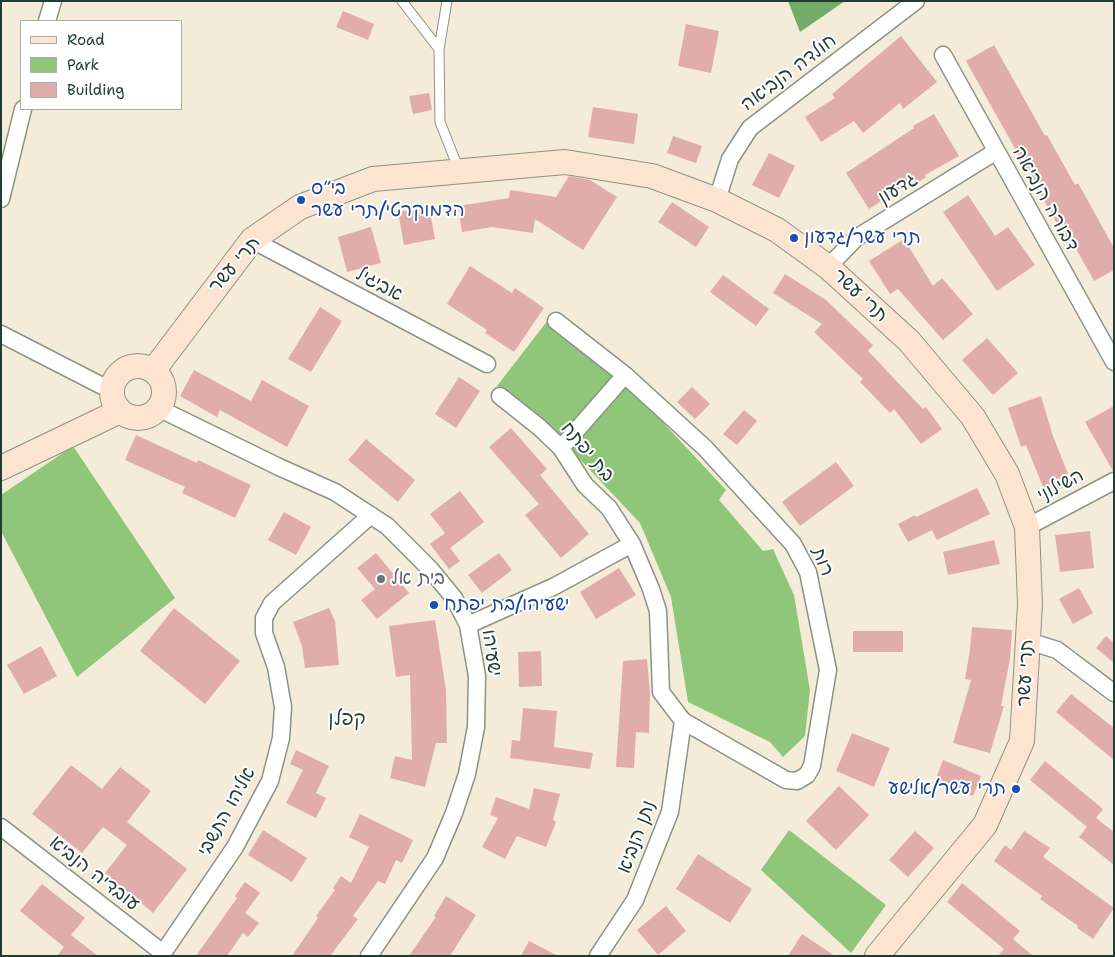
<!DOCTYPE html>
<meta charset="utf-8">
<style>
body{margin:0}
#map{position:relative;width:1115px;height:957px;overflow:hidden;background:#f4ecd8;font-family:"Shantell Sans",sans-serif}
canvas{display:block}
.frame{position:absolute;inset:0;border:2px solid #1f3d34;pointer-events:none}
.legend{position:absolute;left:20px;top:20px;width:162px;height:90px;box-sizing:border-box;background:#fff;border:1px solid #a5b1ae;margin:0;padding:6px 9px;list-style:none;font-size:15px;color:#1f3d34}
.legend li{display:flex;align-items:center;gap:10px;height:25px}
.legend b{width:25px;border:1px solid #a5b1ae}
</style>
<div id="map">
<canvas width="1115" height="957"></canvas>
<div class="frame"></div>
<ul class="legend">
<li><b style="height:6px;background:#fde4d1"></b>Road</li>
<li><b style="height:14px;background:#8fc679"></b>Park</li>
<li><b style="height:14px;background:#e1adab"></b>Building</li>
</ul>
</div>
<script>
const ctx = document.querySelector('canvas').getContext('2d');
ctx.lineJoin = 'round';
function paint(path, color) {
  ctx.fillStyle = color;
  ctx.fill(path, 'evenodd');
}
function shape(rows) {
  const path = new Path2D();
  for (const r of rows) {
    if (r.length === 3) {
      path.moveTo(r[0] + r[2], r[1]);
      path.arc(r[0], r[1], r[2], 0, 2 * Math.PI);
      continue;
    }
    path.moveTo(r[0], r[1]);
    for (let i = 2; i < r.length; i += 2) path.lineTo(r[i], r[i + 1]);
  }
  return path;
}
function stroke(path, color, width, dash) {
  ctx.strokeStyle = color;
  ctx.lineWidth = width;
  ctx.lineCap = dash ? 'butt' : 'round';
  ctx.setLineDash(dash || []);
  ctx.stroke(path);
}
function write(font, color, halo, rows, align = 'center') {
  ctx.font = font + ' "Shantell Sans","Playpen Sans Hebrew",sans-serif';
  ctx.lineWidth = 4;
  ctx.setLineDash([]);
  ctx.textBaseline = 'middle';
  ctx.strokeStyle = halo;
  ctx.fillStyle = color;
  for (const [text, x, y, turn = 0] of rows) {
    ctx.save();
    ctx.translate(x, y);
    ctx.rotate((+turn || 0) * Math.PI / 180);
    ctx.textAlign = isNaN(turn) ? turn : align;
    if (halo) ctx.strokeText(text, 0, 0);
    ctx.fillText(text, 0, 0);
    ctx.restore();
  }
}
const green = shape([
 [548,320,644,402,726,490,719,500,763,551,773,549,794,595,810,690,805,736,783,757,770,742,688,702,671,597,640,523,570,449,497,386],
 [73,446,175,598,77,677,1,531,1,495],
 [789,830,886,905,851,953,761,870]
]);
const forest = shape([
 [788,1,845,1,800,32]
]);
const building = shape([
 [343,11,374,24,368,40,336,27],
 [686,24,719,31,711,73,678,66],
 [901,36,937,82,903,109,900,103,863,133,854,121,821,142,805,117,835,98,832,94],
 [994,45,1045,136,1047,135,1075,185,1078,183,1114,248,1114,270,1094,281,1069,236,1065,238,966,61],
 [429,93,432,110,413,114,409,96],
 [593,107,638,114,634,144,588,137],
 [934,114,959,156,925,175,926,177,905,191,902,187,869,209,846,173,914,128,913,126],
 [673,136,702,146,696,163,667,153],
 [769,153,795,166,779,198,752,185],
 [569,176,590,180,617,197,583,250,535,219,533,233,492,227,462,232,458,206,509,198,510,190,556,197],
 [968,195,995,236,1008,227,1035,265,997,291,943,212],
 [672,202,709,227,696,247,658,222],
 [429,207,435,239,404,245,398,212],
 [371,227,381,263,347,272,338,237],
 [904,239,933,286,942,278,973,314,943,340,898,289,890,294,869,261],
 [470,266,512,293,515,288,544,308,514,352,485,333,487,330,447,304],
 [785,274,826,300,873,345,868,351,923,409,926,407,942,429,921,444,894,409,890,413,860,382,863,379,814,332,822,324,773,293],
 [723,275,769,309,756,326,710,292],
 [320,307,342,321,311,372,288,359],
 [987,338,1018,373,993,395,962,360],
 [194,370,251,401,262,380,309,406,287,447,220,410,217,417,180,396],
 [459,377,480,391,456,428,435,414],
 [692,387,710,404,695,419,677,402],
 [1041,396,1053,436,1072,484,1046,494,1026,445,1021,447,1008,408],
 [1114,406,1114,471,1113,471,1085,422],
 [744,410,757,421,737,445,723,434],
 [511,428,547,469,540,475,589,534,561,558,525,515,539,504,489,447],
 [136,435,197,463,198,460,251,485,235,518,182,493,185,487,125,460],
 [366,439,415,480,398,502,348,460],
 [836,462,854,486,800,526,782,502],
 [977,488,990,514,937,540,932,530,908,542,898,524,915,515,916,517],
 [460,491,484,522,450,548,460,561,449,569,430,544,445,533,430,514],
 [284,512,311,527,296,555,268,540],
 [1090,531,1094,568,1060,572,1055,535],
 [994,540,1000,564,948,575,943,552],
 [376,553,409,593,377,619,361,600,375,589,357,568],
 [499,553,512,570,482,593,468,575],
 [619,568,636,595,596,619,580,592],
 [1079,588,1093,613,1073,624,1059,599],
 [174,608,240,661,205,704,140,651],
 [329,608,335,621,339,665,305,668,302,646,293,622],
 [435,620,446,690,447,743,436,743,425,787,390,778,395,756,412,760,410,675,396,677,389,626],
 [972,627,1012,630,1010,659,1001,706,1004,706,990,753,953,743,971,680,965,679,970,650],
 [853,631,903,631,903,652,853,652],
 [1106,636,1114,643,1114,663,1096,648],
 [41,646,57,676,24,694,7,665],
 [541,651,542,686,519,687,518,652],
 [647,659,650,692,649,733,636,732,634,768,616,767,623,661],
 [1071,694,1114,728,1114,760,1056,712],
 [523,708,557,711,554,747,593,753,590,769,510,758,512,740,520,741],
 [852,733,890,748,874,787,836,771],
 [296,750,329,766,316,793,326,798,316,818,286,803,303,770,290,764],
 [943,760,981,776,973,796,935,781],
 [1045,761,1103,809,1096,818,1114,832,1114,865,1079,837,1087,827,1030,780],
 [71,765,102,789,120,767,151,791,127,822,187,869,153,913,105,873,127,845,103,827,82,853,32,814],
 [839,786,869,815,836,850,806,821],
 [534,788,560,794,553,820,556,822,546,847,517,836,505,859,482,847,498,818,490,815,496,797,529,809],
 [360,814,413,840,402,863,396,860,385,884,378,881,353,916,358,919,330,956,292,956,318,918,316,916,335,890,333,888,341,876,351,883,369,847,349,837],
 [263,830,307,858,292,882,248,855],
 [915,831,934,848,908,877,889,860],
 [1024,831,1050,848,1043,857,1114,908,1093,939,1077,928,1078,926,1040,899,1042,896,994,861,1005,845,1011,850],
 [698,854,752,889,730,923,676,889],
 [245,882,260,893,245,913,259,923,248,937,243,933,227,956,196,956,237,898,235,896],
 [962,883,1020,931,1013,939,1033,956,998,956,1004,949,947,902],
 [42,884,85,918,71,935,98,956,57,956,64,947,20,911],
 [446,896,476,915,450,956,409,956,436,917,434,916],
 [666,906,686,931,658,955,637,930],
 [802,934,835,956,788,956],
 [529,941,558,956,521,956]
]);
const lane = shape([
 [402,1,439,49],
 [447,1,439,49,440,122,459,170]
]);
const street = shape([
 [47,21,53,1],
 [943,55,1114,362],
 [1,199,23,109],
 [717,200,730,159,750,128,916,1],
 [252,240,487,364],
 [828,267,856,238,995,152],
 [1,334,112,391],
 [500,396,539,427,561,448,585,485,609,508,632,544,651,589,658,611,661,692,683,721,786,780,797,781,807,775,812,766,828,670,808,572,793,544,705,448,625,375,556,321],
 [158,408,279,467,335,492,387,526,431,570,454,598,468,625,477,676,476,727,467,774,454,813,435,858,369,956],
 [561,448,625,375],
 [1027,527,1114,481],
 [468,625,553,587,632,544],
 [1028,641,1057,650,1114,693],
 [1,827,163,953],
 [161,956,235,847,270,781,281,738,283,707,276,667,264,633,264,618,272,603,371,515],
 [598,956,635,900,670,812,683,721]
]);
const secondary = shape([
 [138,392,26],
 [153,371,252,240,300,207,373,179,565,162,652,176,717,200,777,230,828,267,909,341,973,417,1007,474,1027,527,1030,604,1022,741,985,825,877,956],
 [1,468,120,411]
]);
const markers = [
 [301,200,5,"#1a4fb4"],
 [794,238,5,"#1a4fb4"],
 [381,579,5,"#6b7280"],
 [434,605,5,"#1a4fb4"],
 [1016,789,5,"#1a4fb4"]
];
const streetNames = [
 ["חולדה הנביאה",789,73,-37],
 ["גדעון",898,189,-32],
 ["דבורה הנביאה",1045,199,61],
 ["תרי עשר",235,265,-49],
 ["אביגיל",379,285,28],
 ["תרי עשר",860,296,43],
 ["בת יפתח",587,452,50],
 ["השילוני",1061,486,-28],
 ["רות",822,562,68],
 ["ישעיהו",491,653,82],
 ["תרי עשר",1026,673,-87],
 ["אליהו התשבי",227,812,-61],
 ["נתן הנביא",637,837,-70],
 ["עובדיה הנביא",94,874,38]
];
const transitNames = [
 ["בי״ס",311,189],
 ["הדמוקרטי/תרי עשר",311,211],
 ["תרי עשר/גדעון",804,238],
 ["ישעיהו/בת יפתח",444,605],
 ["תרי עשר/אלישע",1006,789,"right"]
];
const worshipNames = [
 ["בית אל",391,579]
];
const neighbourhoodNames = [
 ["קפלן",347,720]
];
paint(green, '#8fc679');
paint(forest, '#73ab69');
paint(building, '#e1adab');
stroke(lane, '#8a9486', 11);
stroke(street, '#8a9486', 19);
stroke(secondary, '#8a9486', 26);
stroke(lane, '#fff', 9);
stroke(street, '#fff', 16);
stroke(secondary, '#fde4d1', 24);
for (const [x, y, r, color] of markers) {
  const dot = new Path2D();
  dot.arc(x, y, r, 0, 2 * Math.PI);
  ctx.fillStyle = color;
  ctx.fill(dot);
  stroke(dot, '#fff', 2);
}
write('19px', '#1f3d34', '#fff', streetNames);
write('19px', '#164399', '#fff', transitNames, 'left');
write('19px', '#5b616d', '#fff', worshipNames, 'left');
write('20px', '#1f3d34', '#fff', neighbourhoodNames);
</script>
